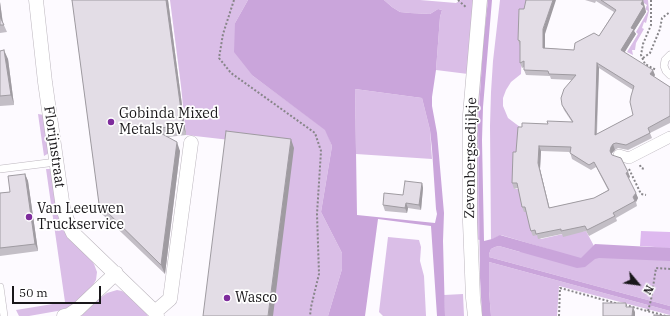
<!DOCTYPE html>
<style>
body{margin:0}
#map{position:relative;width:670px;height:316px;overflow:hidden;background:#fdfaff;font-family:"IBM Plex Serif",serif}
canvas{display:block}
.north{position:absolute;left:618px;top:264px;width:40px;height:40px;-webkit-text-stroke:3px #fff;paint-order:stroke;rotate:119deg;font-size:11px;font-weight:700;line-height:16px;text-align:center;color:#19171a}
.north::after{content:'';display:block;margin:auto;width:14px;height:18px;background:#19171a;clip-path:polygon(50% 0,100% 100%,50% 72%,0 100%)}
.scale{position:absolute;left:12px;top:286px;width:89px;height:18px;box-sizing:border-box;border:2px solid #19171a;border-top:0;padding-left:5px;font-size:12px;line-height:14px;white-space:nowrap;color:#19171a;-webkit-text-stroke:3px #fff;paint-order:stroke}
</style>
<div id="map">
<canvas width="670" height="316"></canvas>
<div class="north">N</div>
<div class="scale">50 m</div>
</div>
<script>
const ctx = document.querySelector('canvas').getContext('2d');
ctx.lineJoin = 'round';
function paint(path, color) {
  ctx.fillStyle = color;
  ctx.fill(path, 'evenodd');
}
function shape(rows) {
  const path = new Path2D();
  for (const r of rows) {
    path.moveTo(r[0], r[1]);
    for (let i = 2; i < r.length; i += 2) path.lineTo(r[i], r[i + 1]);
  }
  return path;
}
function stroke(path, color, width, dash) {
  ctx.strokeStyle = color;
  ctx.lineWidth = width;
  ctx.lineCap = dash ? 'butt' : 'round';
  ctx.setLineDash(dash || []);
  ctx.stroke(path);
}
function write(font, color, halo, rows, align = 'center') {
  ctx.font = font + ' "IBM Plex Serif",serif';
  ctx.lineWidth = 3.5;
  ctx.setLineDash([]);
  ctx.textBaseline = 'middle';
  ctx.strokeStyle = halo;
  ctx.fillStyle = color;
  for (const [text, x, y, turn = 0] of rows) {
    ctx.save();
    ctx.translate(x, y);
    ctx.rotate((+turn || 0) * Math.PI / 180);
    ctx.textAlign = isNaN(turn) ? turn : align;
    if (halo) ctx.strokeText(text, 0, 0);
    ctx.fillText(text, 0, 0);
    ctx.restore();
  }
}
const green = shape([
 [170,0,248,0,235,23,253,76,326,130,332,146,321,212,342,253,342,269,328,316,273,316,230,140,186,135,181,86],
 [384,0,420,0,456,3,461,0,475,0,468,74,436,70,440,17,442,10,438,9,430,14,410,13,400,12,392,7],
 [484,0,488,0,483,45,478,127,480,240,474,239,475,106],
 [500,0,530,0,522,45,521,74,511,82,506,90,503,98,503,106,508,118,520,127,514,189,519,189,527,211,537,235,541,239,563,234,586,231,594,246,592,248,670,247,670,306,489,257,489,254,491,249,495,247,499,246,520,252,548,249,501,235,491,240,490,126,491,92,493,61],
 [639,0,648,0,649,11,646,23,644,22,642,28,644,29,636,43,635,50,632,50,633,55,627,52,638,34,636,32,648,11,645,9,647,5],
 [355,89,422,98,430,130,432,159,356,154],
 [38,114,44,115,49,153,44,156],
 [46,169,52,169,89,257,94,264,97,272,96,280,93,285,72,306,63,310,29,316,19,316,16,310,65,302],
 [388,237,419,240,421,247,420,261,424,276,426,316,383,316,379,312],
 [489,262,670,311,670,315,559,286,557,316,491,316,489,291],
 [117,290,122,291,128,295,145,311,148,316,81,316,99,299,107,293],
 [463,294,464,316,445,316,444,295]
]);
const forest = shape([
 [641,231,670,232,670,248,640,246]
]);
const water = shape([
 [248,0,384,0,392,7,400,12,410,13,430,14,438,9,442,10,440,17,436,70,432,97,432,106,437,133,444,213,443,241,445,316,437,316,431,226,378,219,365,316,328,316,342,269,342,253,321,212,332,146,325,130,253,76,234,52,235,23],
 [355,89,422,98,430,130,432,149,436,209,437,214,435,223,357,215],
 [488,0,492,0,483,107,482,140,484,241,492,239,500,235,581,258,595,244,670,248,670,261,599,258,595,259,585,267,577,268,499,246,495,247,491,249,489,254,489,257,670,306,670,311,489,262,489,291,491,316,482,316,480,278,478,127,483,45]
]);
const path = shape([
 [234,0,223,34,219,58,231,73,315,133,321,151,317,214,319,274,311,307,310,316],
 [458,0,467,8],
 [651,0,651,25,643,44,641,55,645,64,656,70],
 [643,58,650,53,660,29,662,18,670,12],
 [640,165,641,168,645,169],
 [629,169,641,194,646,195],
 [625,305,666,316],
 [648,311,651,300,656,268,670,269],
 [559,316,560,288,619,304]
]);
const service = shape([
 [670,55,665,60,664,66,666,71,670,75],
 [0,169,56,162],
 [0,287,4,316]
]);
const pedestrian = shape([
 [619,155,629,158,670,137]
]);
const minor = shape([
 [36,0,45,82,63,208,67,220,73,233,155,312,157,316],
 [155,312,170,299,191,143],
 [64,316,69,315,78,309,116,273],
 [475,316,473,298,470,222,470,115,480,0]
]);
const wall = shape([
 [72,0,168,0,186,135,168,137,180,151,165,274,102,214,99,204],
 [585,0,643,0,646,12,634,31,636,34,624,52,655,75,654,77,670,87,670,123,650,133,652,138,628,150,618,148,615,150,612,153,612,155,628,172,630,177,628,178,638,198,636,202,637,206,616,218,617,221,589,236,586,231,563,237,562,234,538,239,537,235,533,236,532,234,530,228,526,212,524,212,522,207,518,188,514,189,512,183,516,152,522,127,548,124,572,122,564,110,562,105,572,80,551,79,550,76,526,75,524,70,524,67,522,68,520,63,520,46,518,40,545,34,545,48,574,50,599,36,614,12,596,1,595,3],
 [599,68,633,90,633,115,597,134],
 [541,151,570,152,572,159,591,170,596,167,608,190,594,198,549,208,540,169],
 [0,2,3,23,7,32,0,33],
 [0,51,8,59,14,105,0,106],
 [25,174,28,181,38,251,0,256,0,193,10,192],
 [422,183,423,188,421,210,408,208,407,213,385,211,383,205,403,195]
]);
const shadedWall = shape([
 [166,0,168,0,186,135,183,125],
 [553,0,556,0,545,34,545,54,543,48,543,29],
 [643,0,646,12,634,31,636,34,623,55,621,50,641,4],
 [0,2,3,25,1,19,0,14],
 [4,50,8,59,14,105,11,95],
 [597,63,599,68,596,141,595,135],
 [653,70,655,75,652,79,650,74],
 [291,139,294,148,273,316,268,316],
 [177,142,180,151,165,274,161,265],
 [613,144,615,150,612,153,612,156,610,151,611,147],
 [539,146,541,151,540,169,551,214,549,208,538,163],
 [628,172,630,177,628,179,626,173],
 [25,174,28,181,38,251,35,244],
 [422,183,423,188,421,210,419,205],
 [636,193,638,198,636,202,633,197],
 [406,203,408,208,407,213,405,208],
 [633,307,635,312,635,316,632,316]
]);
const building = shape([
 [72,0,166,0,183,125,153,129,177,142,161,265,99,204,72,0],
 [526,0,553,0,543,29,543,48,574,50,575,43,594,33,599,36,616,10,601,0,643,0,641,4,644,6,631,28,634,29,621,50,653,70,650,74,670,87,670,116,648,128,650,133,626,145,616,143,613,144,611,147,610,151,612,155,621,158,628,172,626,173,636,193,633,197,635,201,613,213,615,216,587,230,585,226,561,231,561,229,536,234,535,230,531,231,530,228,525,207,522,207,517,183,512,183,513,152,516,152,518,127,522,127,522,123,524,123,548,124,547,121,573,122,562,105,561,98,564,89,576,75,549,74,548,71,524,70,524,61,520,63,520,41,518,40,519,9,524,9,526,0],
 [597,63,634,86,631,96,630,102,633,115,595,135,597,63],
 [539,146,571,147,570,153,589,165,594,162,609,190,594,198,549,208,538,163,539,146],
 [0,14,1,19,4,25,0,25,0,14],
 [4,50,11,95,0,96,0,51,4,50],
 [226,131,291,139,268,316,203,316,226,131],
 [25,174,35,244,0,248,0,193,10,192,8,176,25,174],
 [405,181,422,183,419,205,406,203,405,208,383,205,384,193,403,195,405,181],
 [603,303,626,303,626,307,633,307,632,316,603,316,603,303],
 [654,315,670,316,654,316,654,315]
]);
const markers = [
 [111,122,4,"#7e2c9c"],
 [29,217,4,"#7e2c9c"],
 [227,298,4,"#7e2c9c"]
];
const poiNames = [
 ["Gobinda Mixed",119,114],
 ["Metals BV",119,130],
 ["Van Leeuwen",37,209],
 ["Truckservice",37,225],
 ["Wasco",235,298]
];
const streetNames = [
 ["Florijnstraat",54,147,82],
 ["Zevenbergsedijkje",471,158,-89]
];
paint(green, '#dabee7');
paint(forest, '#deb9ef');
paint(water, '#caa5db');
stroke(service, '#bcb6be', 8);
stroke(pedestrian, '#bcb6be', 12);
stroke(minor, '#bcb6be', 15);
stroke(path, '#878589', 2, [2, 2]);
stroke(service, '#fff', 7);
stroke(pedestrian, '#fff', 11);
stroke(minor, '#fff', 14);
paint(wall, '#c3bec6');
paint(shadedWall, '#9f9ba1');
paint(building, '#e3dde6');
stroke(building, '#9f9ba1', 1);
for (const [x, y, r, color] of markers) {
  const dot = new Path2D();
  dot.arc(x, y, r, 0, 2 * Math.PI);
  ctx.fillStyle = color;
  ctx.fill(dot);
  stroke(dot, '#fff', 1.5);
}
write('14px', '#19171a', '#fff', poiNames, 'left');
write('14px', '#19171a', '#fff', streetNames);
</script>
